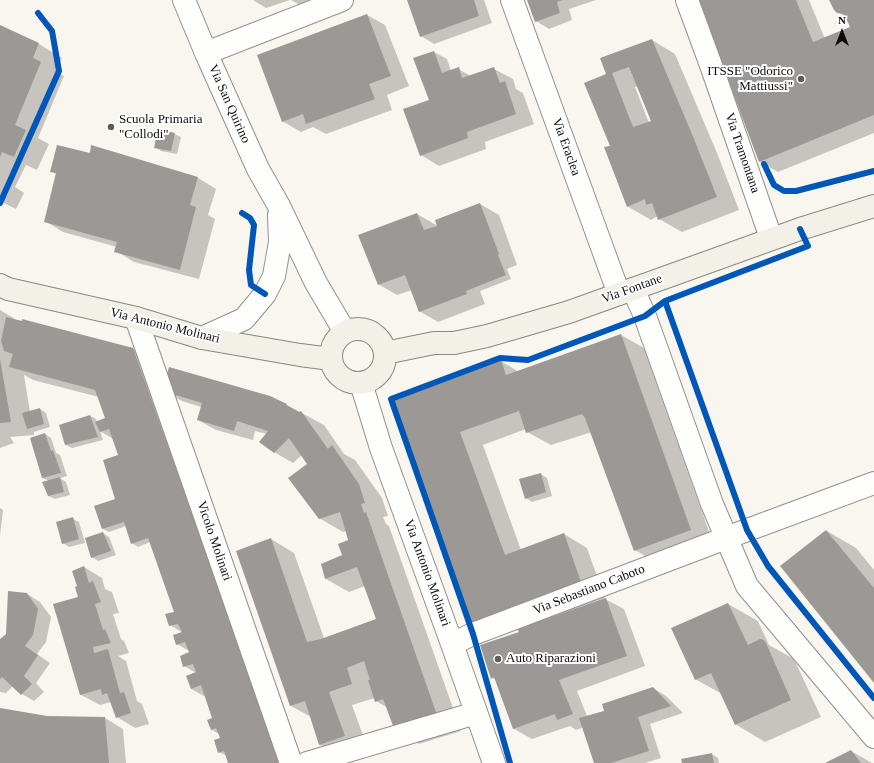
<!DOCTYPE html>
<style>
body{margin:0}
#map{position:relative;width:874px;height:763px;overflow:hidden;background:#f9f6ef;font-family:"Times New Roman",serif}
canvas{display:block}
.north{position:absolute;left:822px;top:12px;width:40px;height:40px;-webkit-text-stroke:3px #fff;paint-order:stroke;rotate:0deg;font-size:11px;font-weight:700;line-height:16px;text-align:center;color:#0b0b0b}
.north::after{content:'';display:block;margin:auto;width:14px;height:18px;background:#0b0b0b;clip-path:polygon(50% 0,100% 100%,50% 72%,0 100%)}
</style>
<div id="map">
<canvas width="874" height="763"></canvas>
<div class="north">N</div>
</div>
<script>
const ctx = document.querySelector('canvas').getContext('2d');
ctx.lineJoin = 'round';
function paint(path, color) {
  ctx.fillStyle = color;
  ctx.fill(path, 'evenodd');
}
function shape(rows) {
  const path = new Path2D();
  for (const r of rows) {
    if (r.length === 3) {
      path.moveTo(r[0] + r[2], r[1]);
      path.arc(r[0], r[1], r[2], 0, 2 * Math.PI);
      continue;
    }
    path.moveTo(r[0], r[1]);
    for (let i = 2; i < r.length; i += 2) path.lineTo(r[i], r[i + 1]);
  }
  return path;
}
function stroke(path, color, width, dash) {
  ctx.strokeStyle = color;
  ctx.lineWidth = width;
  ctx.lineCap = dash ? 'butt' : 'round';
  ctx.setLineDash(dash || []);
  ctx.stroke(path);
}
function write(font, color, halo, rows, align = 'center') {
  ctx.font = font + ' "Times New Roman",serif';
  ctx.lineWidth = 4;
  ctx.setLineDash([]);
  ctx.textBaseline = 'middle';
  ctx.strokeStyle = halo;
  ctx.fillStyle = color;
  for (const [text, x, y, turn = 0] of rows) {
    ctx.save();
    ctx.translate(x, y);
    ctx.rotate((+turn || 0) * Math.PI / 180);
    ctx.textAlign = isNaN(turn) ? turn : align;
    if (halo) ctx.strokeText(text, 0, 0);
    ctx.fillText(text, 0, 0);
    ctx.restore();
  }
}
const shadow = shape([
 [253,0,290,0,266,8],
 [291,0,318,0,302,6],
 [408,0,484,0,492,23,434,44,421,36],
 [528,0,596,0,569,9,572,20,549,29,536,21],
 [699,0,809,0,825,39,852,28,847,18,838,12,830,0,874,0,874,133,778,172,760,162],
 [367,15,385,25,409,86,387,95,392,110,326,134,313,127,301,132,282,121],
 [0,27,39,44,62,58,56,72,64,76,38,138,49,144,37,170,26,165,15,187,24,193,16,209,0,201],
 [652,40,675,54,717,153,739,210,682,232,659,219,658,216,651,220,627,206,612,146,608,75],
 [638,86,652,122,649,123,635,87],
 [434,52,447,59,451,71,458,69,471,76,494,69,513,79,516,89,523,93,534,124,485,142,486,149,439,166,421,155,431,100],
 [174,134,181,137,177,154,161,151,155,147],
 [92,146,198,178,216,189,208,215,215,219,199,279,134,262,116,251,117,247,63,232,45,221,56,174,51,171,90,154],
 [480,204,499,215,517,265,507,269,511,279,480,291,485,304,438,322,419,311,412,290,397,295,378,284,417,214,438,226],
 [0,310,15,319,15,321,133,348,156,362,165,386,269,397,287,405,324,425,344,454,355,460,382,498,388,516,383,517,386,524,389,526,461,731,419,744,396,730,388,708,376,701,375,698,352,705,368,749,341,759,349,763,327,763,343,758,320,745,311,717,291,706,271,539,294,553,324,638,377,619,365,586,349,592,326,579,343,556,349,540,346,531,343,532,319,518,308,464,302,455,293,463,274,452,267,434,255,431,253,440,216,430,198,420,201,407,182,401,167,393,299,763,229,763,227,756,219,752,221,739,219,734,212,730,208,721,213,719,206,697,191,689,196,673,184,666,190,653,189,651,177,644,183,633,170,625,175,612,150,542,138,547,132,543,126,526,109,532,103,529,116,500,119,455,113,439,100,431,103,440,72,448,66,445,90,416,96,419,97,422,106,419,99,397,33,380,24,375,30,412,40,409,46,413,50,427,34,432,34,435,10,437,14,443,0,448],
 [621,335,644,348,713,543,658,564,635,550,592,432,551,445,527,432,526,429,483,445,521,550,564,534,587,548,605,599,624,609,645,666,577,691,587,716,605,711,653,688,666,696,683,713,650,724,661,758,645,763,595,763,584,727,576,730,570,726,532,739,514,729,497,680,492,678,520,633,518,629,496,637,473,624,393,401,501,361,519,372],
 [45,434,51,438,56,453,60,455,67,476,60,478,66,482,70,495,55,499,48,496,49,481,43,478,32,439],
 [540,474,547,478,552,496,532,502,526,498],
 [0,508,3,510,0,536],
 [73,519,79,522,85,543,69,547,63,543],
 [827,531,856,548,874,570,874,681],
 [103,533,109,537,116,555,98,561,92,557],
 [84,567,102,578,105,589,112,592,119,613,113,614,121,639,124,641,129,653,118,656,126,661,137,701,142,704,149,724,135,728,117,717,111,702,100,705,81,695,78,587],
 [27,594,40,602,51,617,46,642,37,654,50,663,36,683,44,692,34,701,22,694,13,686,6,693,0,692,0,640,7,634],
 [728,604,758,621,769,645,794,659,821,717,765,742,735,724,722,694,695,679],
 [0,709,47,717,105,718,123,729,126,763,0,763],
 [851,751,872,763,827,763],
 [712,754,718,758,719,763,683,763]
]);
const building = shape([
 [407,0,474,0,479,16,420,37],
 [527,0,563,0,557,2,560,13,535,22],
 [698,0,796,0,813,42,850,27,844,14,837,13,834,10,829,0,874,0,874,115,759,162],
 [367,14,391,76,369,84,375,99,306,124,303,114,282,122,257,55],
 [0,25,39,43,33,58,41,62,15,125,26,130,14,157,2,152,0,157],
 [652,39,694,139,717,197,658,220,652,203,646,205,645,199,627,207,604,147,610,146,584,83,606,74,600,58],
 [629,67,651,121,633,127,612,73],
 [434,51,442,73,459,67,462,78,494,67,500,83,505,81,516,114,467,132,468,138,420,156,403,109,429,100,413,58],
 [158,129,175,133,171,151,154,148],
 [57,145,90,153,91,145,198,177,190,205,196,207,180,270,114,252,117,242,44,222,56,173,50,172],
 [480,203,499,254,498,255,506,275,466,291,467,294,419,312,405,275,378,285,358,235,417,213,424,230,437,226,435,220],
 [6,317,22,321,22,319,133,348,281,763,228,763,224,751,218,753,214,740,220,738,216,728,211,730,207,720,212,718,201,685,191,689,186,676,196,672,193,664,183,667,180,656,189,652,185,642,176,645,173,635,182,632,178,624,169,626,165,614,174,612,148,538,131,544,124,522,102,529,94,506,115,499,103,460,118,455,109,429,100,432,95,422,105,418,95,390,9,367,13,354,4,351,1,341],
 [621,334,691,530,634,551,585,418,582,414,526,433,519,411,460,432,505,555,564,533,582,585,472,625,392,400,501,360,506,375],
 [0,359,11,422,0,423],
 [169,367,270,396,287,404,286,405,299,412,301,411,328,449,332,445,359,484,365,503,361,504,364,513,366,512,438,718,395,731,383,699,375,702,368,680,370,680,364,661,347,668,352,684,329,692,345,736,319,745,305,701,290,706,236,551,271,538,307,642,321,639,376,619,357,567,325,579,321,564,342,555,338,544,348,540,340,512,319,519,288,478,307,464,289,438,274,453,259,442,268,431,237,421,234,431,197,420,202,403,162,391],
 [40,408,44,424,27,429,22,413],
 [90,415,98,437,65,445,59,425],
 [45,433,51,451,53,450,61,473,42,478,30,438],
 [541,473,546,492,525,499,519,479],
 [60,477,64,492,48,496,42,482],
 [73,517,79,539,62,544,56,522],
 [826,530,874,588,874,683,780,566],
 [103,532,111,551,91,558,85,538],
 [84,566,89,583,93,581,101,602,95,604,103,630,105,629,111,643,93,647,94,653,108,649,120,693,124,692,131,713,116,718,107,693,102,695,101,689,80,695,53,604,78,597,75,587,77,586,72,571],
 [8,591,27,593,38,609,33,635,25,646,38,655,24,676,32,684,21,695,2,677,0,679,0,639,6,634],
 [606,598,627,656,559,680,573,714,557,720,555,714,513,729,494,677,491,679,480,645,519,632,517,629],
 [728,603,748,645,760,639,764,640,766,643,791,700,735,725,711,673,695,680,671,628],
 [653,687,671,706,638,717,649,751,611,763,594,763,579,718,604,711,602,704],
 [0,708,47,716,105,717,109,763,0,763],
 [851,750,861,763,825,763],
 [712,753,714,763,682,763,681,759]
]);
const street = shape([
 [184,0,206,53,258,169,279,206,316,283,345,332],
 [512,0,619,294],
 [687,0,712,68,771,238],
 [206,53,342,0],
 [633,289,645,316,712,504,747,586,874,737],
 [136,318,291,763],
 [202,338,244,319,265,294,274,276,280,242,279,215],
 [361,383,381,448,452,644,494,763],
 [452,644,473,634,726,538,874,483],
 [307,763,476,713]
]);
const secondary = shape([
 [0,285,8,289,136,318,202,338,300,355,331,359],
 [358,356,27],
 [385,353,434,343,454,343,487,336,569,312,800,229,874,206]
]);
const cycleway = shape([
 [764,164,774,185,784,191,796,191,874,171],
 [0,203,59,71,52,31,38,13],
 [242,213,250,218,254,225,249,270,251,285,265,294],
 [665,301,747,530,768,566,874,698],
 [510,763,473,634,391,399,500,358,528,360,645,316,665,301,808,246,800,229]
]);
const markers = [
 [801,79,4,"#5e5d5b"],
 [111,127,4,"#5e5d5b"],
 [498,659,4,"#5e5d5b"]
];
const poiNames = [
 ["ITSSE \"Odorico",793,72,"right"],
 ["Mattiussi\"",793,87,"right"],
 ["Scuola Primaria",119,120],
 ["\"Collodi\"",119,135],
 ["Auto Riparazioni",506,659]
];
const streetNames = [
 ["Via San Quirino",229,104,66],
 ["Via Eraclea",566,147,70],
 ["Via Tramontana",742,153,71],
 ["Via Fontane",632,289,-20],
 ["Via Antonio Molinari",165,326,14],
 ["Vicolo Molinari",214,541,71],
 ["Via Antonio Molinari",427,573,70],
 ["Via Sebastiano Caboto",589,590,-21]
];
paint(shadow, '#0003');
paint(building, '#9c9895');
stroke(street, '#92918e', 24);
stroke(secondary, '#898784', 24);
stroke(street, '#fefefd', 22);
stroke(secondary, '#f3f0e8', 22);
stroke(cycleway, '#0057b8', 6);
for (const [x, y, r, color] of markers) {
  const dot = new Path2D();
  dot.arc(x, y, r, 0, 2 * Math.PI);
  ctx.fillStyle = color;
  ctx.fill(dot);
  stroke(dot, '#fff', 1.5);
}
write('13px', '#0b0b0b', '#fff', poiNames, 'left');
write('13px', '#0b0b0b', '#fff', streetNames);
</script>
